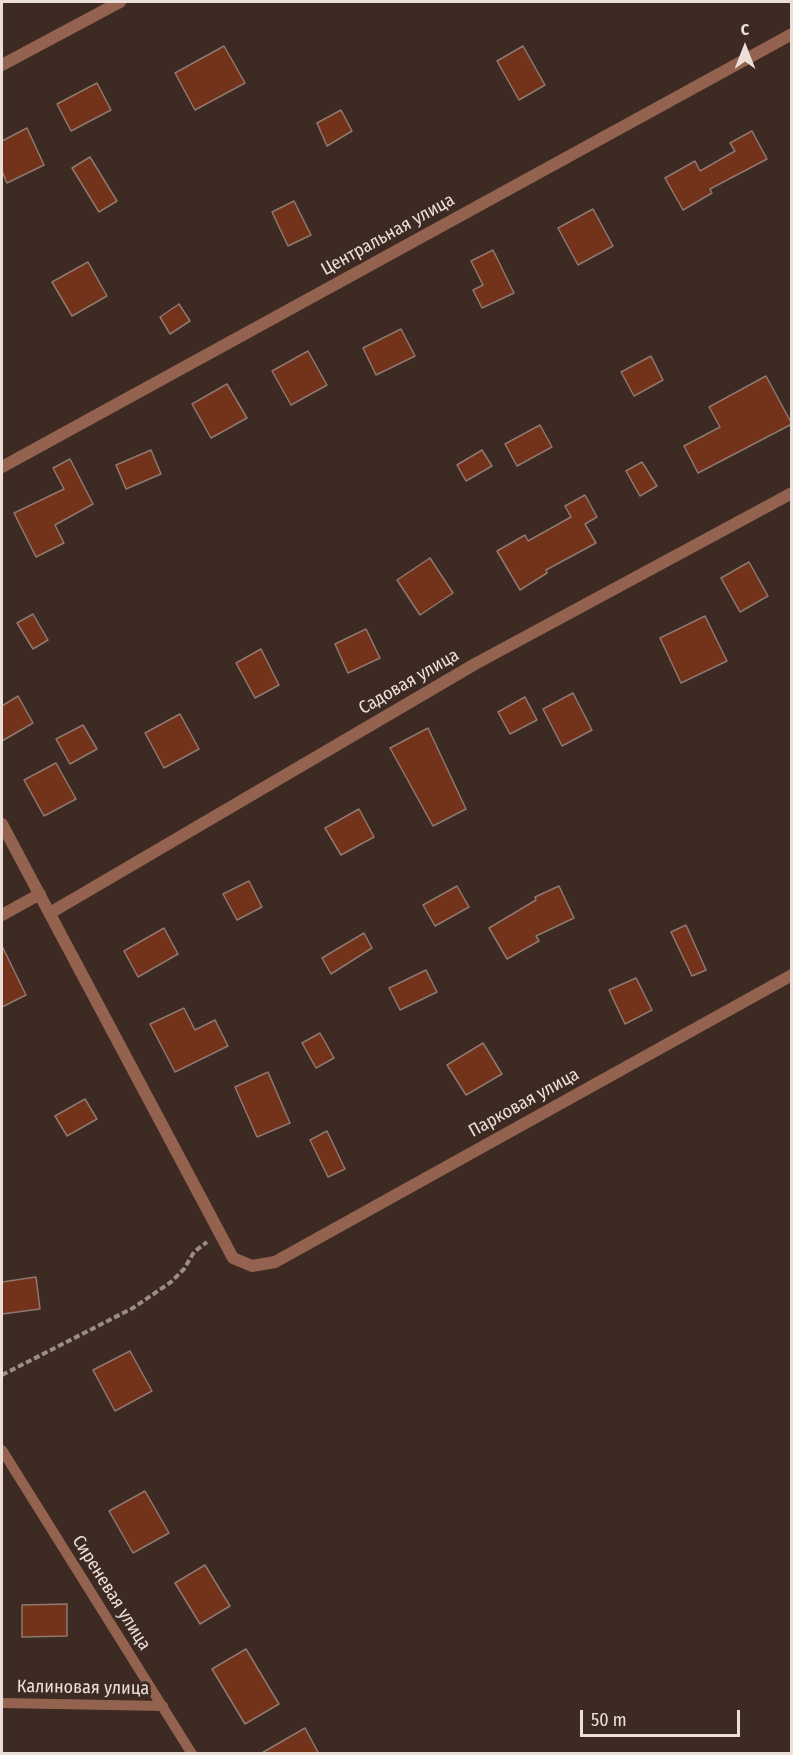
<!DOCTYPE html>
<meta charset="utf-8">
<style>
body{margin:0}
#map{position:relative;width:793px;height:1755px;overflow:hidden;background:#3c2a23;font-family:"Fira Sans Condensed",sans-serif}
canvas{display:block}
.frame{position:absolute;inset:0;border:3px solid #ecdfda;pointer-events:none}
.north{position:absolute;left:715px;top:18px;width:60px;height:60px;-webkit-text-stroke:4px #3c2a23;paint-order:stroke;rotate:0deg;font-size:16px;font-weight:700;line-height:24px;text-align:center;color:#ecdfda}
.north::after{content:'';display:block;margin:auto;width:21px;height:27px;background:#ecdfda;clip-path:polygon(50% 0,100% 100%,50% 72%,0 100%)}
.scale{position:absolute;left:580px;top:1710px;width:160px;height:27px;box-sizing:border-box;border:3px solid #ecdfda;border-top:0;padding-left:8px;font-size:18px;line-height:21px;white-space:nowrap;color:#ecdfda;-webkit-text-stroke:4px #3c2a23;paint-order:stroke}
</style>
<div id="map">
<canvas width="793" height="1755"></canvas>
<div class="frame"></div>
<div class="north">С</div>
<div class="scale">50 m</div>
</div>
<script>
const ctx = document.querySelector('canvas').getContext('2d');
ctx.lineJoin = 'round';
function paint(path, color) {
  ctx.fillStyle = color;
  ctx.fill(path, 'evenodd');
}
function shape(rows) {
  const path = new Path2D();
  for (const r of rows) {
    path.moveTo(r[0], r[1]);
    for (let i = 2; i < r.length; i += 2) path.lineTo(r[i], r[i + 1]);
  }
  return path;
}
function stroke(path, color, width, dash) {
  ctx.strokeStyle = color;
  ctx.lineWidth = width;
  ctx.lineCap = dash ? 'butt' : 'round';
  ctx.setLineDash(dash || []);
  ctx.stroke(path);
}
function write(font, color, halo, rows, align = 'center') {
  ctx.font = font + ' "Fira Sans Condensed",sans-serif';
  ctx.lineWidth = 6;
  ctx.setLineDash([]);
  ctx.textBaseline = 'middle';
  ctx.strokeStyle = halo;
  ctx.fillStyle = color;
  for (const [text, x, y, turn = 0] of rows) {
    ctx.save();
    ctx.translate(x, y);
    ctx.rotate((+turn || 0) * Math.PI / 180);
    ctx.textAlign = isNaN(turn) ? turn : align;
    if (halo) ctx.strokeText(text, 0, 0);
    ctx.fillText(text, 0, 0);
    ctx.restore();
  }
}
const building = shape([
 [224,46,245,83,195,110,175,73,224,46],
 [523,46,545,85,519,100,497,61,523,46],
 [97,83,111,110,71,131,57,104,97,83],
 [341,110,352,131,327,146,317,123,341,110],
 [27,128,44,165,7,183,2,171,2,141,27,128],
 [752,131,767,159,710,189,712,193,683,210,665,178,695,161,700,171,735,151,730,143,752,131],
 [90,157,117,201,99,212,72,168,90,157],
 [294,201,311,235,288,246,272,212,294,201],
 [593,209,613,246,578,265,558,228,593,209],
 [493,250,514,293,482,308,473,290,483,285,471,261,493,250],
 [88,262,107,296,72,316,52,282,88,262],
 [179,304,190,321,170,334,160,317,179,304],
 [401,329,415,356,376,375,363,348,401,329],
 [308,351,327,385,291,405,272,371,308,351],
 [651,356,663,380,634,396,621,372,651,356],
 [766,376,792,424,698,473,684,446,720,427,709,407,766,376],
 [227,384,247,418,211,438,192,404,227,384],
 [540,425,552,447,517,466,505,444,540,425],
 [151,450,161,474,126,489,116,465,151,450],
 [482,450,492,466,466,481,457,465,482,450],
 [70,459,93,504,55,525,64,543,36,557,14,513,64,489,53,468,70,459],
 [642,462,657,486,640,496,626,471,642,462],
 [585,495,597,517,585,524,596,543,546,570,547,573,520,590,497,551,525,535,528,541,571,517,565,506,585,495],
 [430,558,453,593,420,615,397,580,430,558],
 [749,562,768,596,740,612,721,578,749,562],
 [33,614,48,640,33,649,17,623,33,614],
 [705,616,727,661,681,683,660,638,705,616],
 [366,629,380,658,348,673,335,644,366,629],
 [261,649,279,685,255,698,236,663,261,649],
 [573,693,592,730,562,746,543,709,573,693],
 [18,696,33,723,2,741,2,706,18,696],
 [525,697,537,720,510,734,498,712,525,697],
 [180,714,199,749,164,768,145,733,180,714],
 [83,725,97,749,70,764,56,739,83,725],
 [428,728,466,809,433,826,390,748,428,728],
 [56,763,76,799,44,816,24,780,56,763],
 [359,809,374,837,341,855,325,828,359,809],
 [249,881,262,907,237,920,223,894,249,881],
 [457,886,469,907,435,926,423,905,457,886],
 [559,886,574,918,536,936,539,941,507,959,489,928,536,900,535,897,559,886],
 [686,925,706,970,692,976,671,932,686,925],
 [164,928,178,954,138,977,124,951,164,928],
 [364,933,372,948,331,974,322,958,364,933],
 [2,946,26,995,2,1007,2,946],
 [426,970,437,992,400,1010,389,988,426,970],
 [636,978,652,1010,625,1024,609,990,636,978],
 [184,1008,195,1030,215,1020,228,1046,175,1072,150,1024,184,1008],
 [320,1033,334,1058,316,1068,302,1043,320,1033],
 [483,1043,502,1074,466,1095,447,1065,483,1043],
 [268,1072,290,1123,257,1137,235,1087,268,1072],
 [85,1099,97,1119,67,1136,55,1116,85,1099],
 [327,1131,345,1169,328,1177,310,1140,327,1131],
 [36,1277,40,1309,2,1314,2,1282,36,1277],
 [130,1351,152,1391,115,1411,93,1370,130,1351],
 [145,1491,169,1533,133,1553,109,1511,145,1491],
 [205,1565,230,1606,200,1624,175,1583,205,1565],
 [67,1604,67,1636,22,1637,22,1605,67,1604],
 [246,1649,279,1704,245,1724,212,1669,246,1649],
 [305,1728,319,1754,260,1754,305,1728]
]);
const path = shape([
 [2,1375,133,1308,171,1282,184,1269,194,1252,207,1242]
]);
const lane = shape([
 [2,1450,192,1754],
 [2,1703,163,1706]
]);
const street = shape([
 [2,65,120,2],
 [2,467,792,34],
 [2,824,233,1258,252,1266,275,1262,792,975],
 [50,913,475,664,792,493],
 [2,915,40,894]
]);
const streetNames = [
 ["Центральная улица",388,235,-29],
 ["Садовая улица",409,682,-30],
 ["Парковая улица",524,1103,-29],
 ["Сиреневая улица",111,1593,58],
 ["Калиновая улица",83,1688,1]
];
paint(building, '#73331b');
stroke(building, '#8f7870', 1.5);
stroke(path, '#9b8c86', 4, [6, 3]);
stroke(lane, '#946350', 10);
stroke(street, '#946350', 12);
write('18px', '#ecdfda', '#3c2a23', streetNames);
</script>
